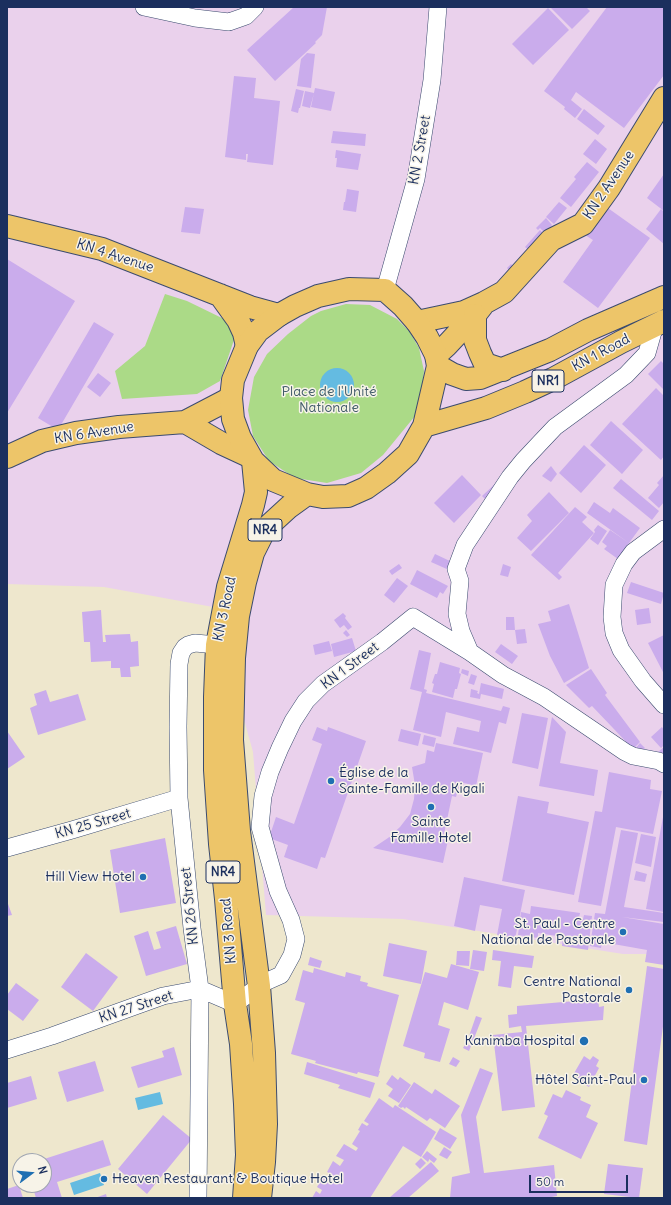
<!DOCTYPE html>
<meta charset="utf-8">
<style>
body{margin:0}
#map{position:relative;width:671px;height:1205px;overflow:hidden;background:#eee7cd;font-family:Delius,sans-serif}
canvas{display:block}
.frame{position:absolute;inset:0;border:8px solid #1b2f5e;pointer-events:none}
.north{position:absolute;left:12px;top:1153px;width:40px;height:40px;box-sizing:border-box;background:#f7f3e8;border:1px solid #9fa5b1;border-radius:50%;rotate:74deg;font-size:11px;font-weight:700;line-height:16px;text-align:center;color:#1b2f5e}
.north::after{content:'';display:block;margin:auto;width:14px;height:18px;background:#1f6fb2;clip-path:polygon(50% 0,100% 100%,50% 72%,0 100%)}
.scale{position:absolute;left:529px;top:1175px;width:99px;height:18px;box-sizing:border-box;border:2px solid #1b2f5e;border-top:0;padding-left:5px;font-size:12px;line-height:14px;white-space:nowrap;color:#1b2f5e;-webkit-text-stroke:3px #f7f3e8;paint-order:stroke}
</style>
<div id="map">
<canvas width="671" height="1205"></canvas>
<div class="frame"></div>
<div class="north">N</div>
<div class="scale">50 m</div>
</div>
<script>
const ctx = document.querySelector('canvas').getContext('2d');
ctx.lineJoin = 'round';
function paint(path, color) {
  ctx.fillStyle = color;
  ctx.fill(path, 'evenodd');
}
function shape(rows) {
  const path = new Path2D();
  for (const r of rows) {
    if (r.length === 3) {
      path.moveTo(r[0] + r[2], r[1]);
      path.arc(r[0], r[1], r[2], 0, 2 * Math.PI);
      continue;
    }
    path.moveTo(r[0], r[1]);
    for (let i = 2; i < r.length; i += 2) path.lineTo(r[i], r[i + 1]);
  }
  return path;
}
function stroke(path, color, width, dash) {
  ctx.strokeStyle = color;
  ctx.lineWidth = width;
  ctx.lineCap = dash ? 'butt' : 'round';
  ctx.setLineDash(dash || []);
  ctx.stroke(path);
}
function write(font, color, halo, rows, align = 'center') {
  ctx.font = font + ' Delius,sans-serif';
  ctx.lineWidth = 3;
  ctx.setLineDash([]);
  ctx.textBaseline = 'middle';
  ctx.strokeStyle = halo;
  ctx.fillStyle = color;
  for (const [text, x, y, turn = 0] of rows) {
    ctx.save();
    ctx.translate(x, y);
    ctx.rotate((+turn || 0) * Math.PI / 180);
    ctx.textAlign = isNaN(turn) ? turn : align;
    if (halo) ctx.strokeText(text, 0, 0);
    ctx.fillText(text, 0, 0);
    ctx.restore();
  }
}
const built = shape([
 [7,7,664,7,664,954,623,954,403,919,266,915,253,752,213,607,104,587,7,584]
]);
const green = shape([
 [165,294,187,301,226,320,235,337,220,381,197,394,122,399,115,371,145,346],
 [346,304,370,305,397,319,409,331,419,348,424,371,422,392,415,416,383,455,361,473,327,483,295,478,269,461,253,436,248,410,254,377,267,354,288,334,311,316,321,311]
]);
const water = shape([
 [337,385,17],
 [160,1092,163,1104,138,1110,135,1098],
 [100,1173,104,1185,74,1195,70,1183]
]);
const building = shape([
 [294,7,327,7,322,35,315,42,316,43,275,81,247,50],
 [550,7,588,7,587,8,590,11,572,29],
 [607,7,664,7,664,75,624,128,576,92,571,100,582,109,575,118,564,109,565,107,544,91],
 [548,8,569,30,533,65,512,44],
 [307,53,315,54,311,88,297,86,301,59],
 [234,76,256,78,254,98,280,101,273,165,247,162,248,154,246,154,246,160,225,157],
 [315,88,335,92,331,111,311,107],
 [296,89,304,91,300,108,299,108,298,113,291,111],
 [305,91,314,93,310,108,302,106],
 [584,109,605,126,598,135,577,119],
 [333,131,366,134,365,146,331,143],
 [595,139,607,149,596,164,583,154],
 [336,150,361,154,358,170,336,167,337,158,335,158],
 [587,162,599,172,571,207,560,198,576,179,574,177],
 [664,174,664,211,647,198],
 [347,189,359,191,356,212,343,210,344,202,345,202],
 [559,202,567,208,554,224,546,217],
 [605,206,650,238,598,308,563,282,593,240,585,235],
 [185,207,204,209,200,234,181,232],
 [661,209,664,212,664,244,646,229],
 [546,218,552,225,545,233,540,228,538,230,536,228],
 [540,230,545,235,530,251,525,247],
 [7,259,75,301,7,413],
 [511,264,514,267,510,271,507,268],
 [94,322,114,334,58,430,38,418],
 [661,361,664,364,664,390,648,374],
 [98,373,111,383,100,397,87,387],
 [656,388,664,396,664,456,661,460,622,424],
 [611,421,643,450,622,474,590,445],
 [584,445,606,465,581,493,559,473],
 [551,466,557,474,551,482,542,476],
 [462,475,481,495,454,523,434,503],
 [664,475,664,502,659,508,648,498,659,485,657,483],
 [621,479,659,511,652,520,613,488],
 [496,483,500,490,490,504,482,496],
 [549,492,569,513,531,551,517,538,532,521,527,515],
 [594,502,610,513,613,508,640,528,629,543,587,513],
 [575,507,587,517,582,522,594,533,558,573,562,577,559,580,531,555],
 [598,525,607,531,598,545,590,539,595,532,594,530],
 [610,530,629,543,618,559,604,549,607,546,602,542],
 [435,554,452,562,449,570,431,562],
 [399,564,402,568,392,575,389,571],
 [503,564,511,567,508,577,500,575],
 [417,570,448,586,443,594,440,592,437,598,410,584],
 [397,578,408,586,394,603,384,595],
 [631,582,664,593,661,604,627,593],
 [569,604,589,668,564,683,550,656,538,624,551,621,548,611],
 [649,608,651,623,637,625,635,610],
 [101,610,103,642,106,642,105,635,130,634,131,642,138,641,139,666,130,667,131,677,121,677,120,668,111,668,111,661,91,662,90,642,84,642,82,612],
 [343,613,346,616,345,618,352,627,348,630,344,625,340,628,334,620],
 [506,617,514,617,515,630,506,630],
 [525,629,527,643,517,644,515,630],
 [346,630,350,635,347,637,343,633],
 [664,635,664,674,648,643],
 [352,638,356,651,334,657,331,644],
 [329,641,332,651,315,655,313,645],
 [501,644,518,656,512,664,495,652],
 [419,650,431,653,424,689,427,690,426,693,501,711,503,706,510,708,506,724,499,722,491,753,453,744,457,727,479,732,481,721,446,712,441,737,413,730,422,692,410,689],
 [440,662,460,668,459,673,461,674,457,689,455,689,453,698,432,692,434,684,432,683,435,674,437,674],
 [462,669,469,671,468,676,461,673],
 [591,669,607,693,605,695,640,742,633,749,592,706,589,708,566,685],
 [471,674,477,676,474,685,468,683],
 [481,683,504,689,502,699,481,694,480,699,470,697,471,689,478,691,477,693,479,694],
 [46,690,50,702,78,694,86,720,38,735,30,708,37,705,34,694],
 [522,713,548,718,538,769,512,763],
 [552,717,566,732,560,763,598,770,594,796,539,786],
 [317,727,327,731,328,727,366,741,325,858,321,857,317,869,284,857,288,845,269,838,276,817,294,824,322,744,312,740],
 [662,727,664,730,664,745,661,748,651,737],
 [401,729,421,734,418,746,398,741],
 [7,731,25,757,7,769],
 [424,735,436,738,434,747,422,744],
 [436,743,483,753,476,786,460,782,456,797,452,796,443,839,448,840,443,863,373,848,388,838,400,827,410,814,414,799,415,785,412,767,425,763,427,750,434,752],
 [640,743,645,748,639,754,635,749],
 [664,747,664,759,658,752],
 [609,772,651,780,650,789,662,791,653,834,616,827,601,906,578,902,595,811,602,812],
 [518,796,549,802,547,813,589,822,574,895,502,881],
 [663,817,664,817,664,912,646,909],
 [621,830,638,833,624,907,664,913,664,922,622,917,664,924,664,965,645,962,647,950,602,942,601,948,590,946,595,913,605,914],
 [641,834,656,837,651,867,635,863],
 [165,838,176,903,120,913,110,850],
 [636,871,647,874,645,882,634,880],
 [464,877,525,890,515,939,497,935,502,909,480,905,475,931,454,926],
 [7,901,12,915,7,916],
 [531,906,580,913,579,918,583,919,584,915,592,916,588,950,562,946,563,937,538,933,538,938,518,935,521,912,530,914],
 [176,926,187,964,146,976,134,936,148,931,154,950,161,948,156,932],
 [389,943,427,951,421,984,383,976],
 [473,950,487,952,484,971,470,969],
 [493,950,534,956,532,968,514,966,511,988,498,986,501,961,492,960],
 [457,951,470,951,469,966,456,965],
 [86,953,118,977,93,1011,61,987],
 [310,957,322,961,320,968,308,965],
 [451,964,479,972,468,1010,444,1002,438,1025,450,1029,440,1062,424,1058,425,1053,403,1046,425,972,447,978],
 [647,966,664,969,664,1019,647,1145,624,1141],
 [314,968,345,977,346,972,361,976,360,981,368,983,367,986,399,995,379,1071,380,1071,378,1077,358,1072,357,1074,315,1063,316,1061,291,1054,305,1003,295,1000,303,970,313,973],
 [16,983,39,1000,23,1021,7,1009,7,995],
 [598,999,599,1007,604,1006,603,1020,526,1026,535,1107,502,1111,493,1035,522,1032,521,1026,509,1028,508,1015,517,1014,517,1006],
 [476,1016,482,1018,473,1041,468,1039],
 [466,1043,471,1046,469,1051,463,1048],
 [174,1047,182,1075,138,1088,131,1067,164,1057,162,1051],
 [584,1056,590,1060,593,1056,599,1060,596,1066,599,1068,589,1087,580,1082,581,1080,573,1075],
 [453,1057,460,1061,456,1067,449,1064],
 [95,1061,104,1091,67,1102,58,1072],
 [307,1062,375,1083,370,1098,338,1088,340,1085,304,1074],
 [480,1068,493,1073,476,1117,484,1173,554,1165,557,1196,546,1198,450,1198,452,1177,470,1173,461,1115],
 [392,1075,398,1080,400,1077,411,1085,399,1103,388,1096,393,1089,386,1084],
 [31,1076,37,1099,7,1108,7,1083],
 [414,1082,432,1094,435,1089,460,1106,445,1128,430,1118,427,1121,406,1107,405,1109,403,1107,401,1108,398,1106],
 [566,1090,581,1097,580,1100,591,1105,586,1117,598,1123,581,1159,538,1138,548,1116,544,1114,553,1094,562,1098],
 [379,1098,393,1108,395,1105,436,1132,421,1157,403,1146,370,1198,312,1198,316,1191,320,1194,322,1190,317,1187,323,1177,330,1181,333,1175,327,1172,333,1161,340,1166,344,1160,336,1156,344,1144,356,1151,358,1148,352,1144,360,1131,358,1130,362,1123,367,1126,369,1124,364,1121],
 [163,1115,192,1139,147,1194,118,1169],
 [440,1128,457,1138,450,1149,434,1139],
 [103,1140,111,1165,57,1182,62,1198,36,1198,32,1185,44,1185,44,1161,38,1161],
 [444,1147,452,1152,447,1159,439,1155],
 [427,1151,437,1159,434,1163,429,1159,429,1160,428,1162,422,1157],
 [421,1158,426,1163,420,1169,415,1164],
 [431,1162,439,1171,408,1198,389,1198],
 [608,1164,643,1168,639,1198,604,1194],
 [19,1185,23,1198,7,1198,7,1189],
 [106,1194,107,1198,95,1198]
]);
const minor = shape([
 [144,7,195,18,229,22,246,16,255,7],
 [385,290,416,179,432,80,438,7],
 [664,529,633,552,624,564,614,585,612,617,614,633,621,650,643,681,664,705],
 [470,652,461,631,457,614,460,581,456,569,465,545,510,477,523,461,538,445,555,427,626,375,647,353,655,325],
 [7,848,72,830,179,798],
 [7,1050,52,1036,163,996,200,989,235,1004,263,983,281,975,292,955,296,939,291,920,278,891,260,827,263,796,270,772,280,748,293,721,306,701,323,684,382,642,413,617,470,652,503,675,544,697,625,752,633,756,659,761,664,764],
 [198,1198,200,989,192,928,179,798,178,727,179,664,181,653,185,647,188,645,195,643,217,645]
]);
const major = shape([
 [7,226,102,249,250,307,279,315],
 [220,295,238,320,244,333,247,346],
 [417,322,464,312,484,303,504,292,551,240,583,224,609,188,664,98],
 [436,355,447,345,475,315,482,306],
 [185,422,221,443,249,456],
 [7,457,42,441,76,433,119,427,185,422,231,398]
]);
const highway = shape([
 [349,289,385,290,403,306,417,322,427,337,436,355,438,366,424,426,408,454,387,473,366,488,348,496,323,497,307,494,273,480,253,461,240,438,233,419,231,398,233,380,247,346,258,331,279,315,295,306,318,296,349,289],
 [475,315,475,340,480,353,485,364,503,370],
 [438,366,452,374,466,379,480,378,550,350,588,330,664,297],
 [424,426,486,408,525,392,553,379,621,342,664,321],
 [244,1198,247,1155,245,1104,241,1044,235,1004,226,899,220,844,215,770,215,697,217,645,228,587,253,505,256,492,253,461],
 [260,1198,264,1162,266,1124,264,1053,259,986,239,831,232,740,234,658,238,616,245,582,253,553,265,529,289,507,307,494]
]);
const markers = [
 [331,781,4,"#1f6fb2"],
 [431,807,4,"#1f6fb2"],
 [143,877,4,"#1f6fb2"],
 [623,932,4,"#1f6fb2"],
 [629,990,4,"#1f6fb2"],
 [584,1041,5,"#1f6fb2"],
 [644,1080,4,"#1f6fb2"],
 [104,1179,4,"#1f6fb2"]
];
const shields = [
 [548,381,32],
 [265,530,34],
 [223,872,34]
];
const shieldNames = [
 ["NR1",548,381],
 ["NR4",265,530],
 ["NR4",223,872]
];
const streetNames = [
 ["KN 2 Street",420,150,-80],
 ["KN 2 Avenue",609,185,-56],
 ["KN 4 Avenue",115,256,18],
 ["KN 1 Road",601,353,-28],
 ["KN 6 Avenue",94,433,-9],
 ["KN 3 Road",225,609,-78],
 ["KN 1 Street",350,666,-37],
 ["KN 25 Street",93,824,-16],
 ["KN 26 Street",190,906,-96],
 ["KN 3 Road",229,931,-95],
 ["KN 27 Street",136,1007,-18]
];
const parkNames = [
 ["Place de l'Unité",329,392],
 ["Nationale",329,408]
];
const poiNames = [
 ["Église de la",339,773,"left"],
 ["Sainte-Famille de Kigali",339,789,"left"],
 ["Sainte",431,822,"center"],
 ["Famille Hotel",431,838,"center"],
 ["Hill View Hotel",135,877],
 ["St. Paul - Centre",615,924],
 ["National de Pastorale",615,940],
 ["Centre National",621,982],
 ["Pastorale",621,998],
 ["Kanimba Hospital",575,1041],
 ["Hôtel Saint-Paul",636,1080],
 ["Heaven Restaurant & Boutique Hotel",112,1179,"left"]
];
paint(built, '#ead1ec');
paint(green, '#abda87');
paint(water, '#64bbe1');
paint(building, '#caacec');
stroke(minor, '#3b4b6f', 18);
stroke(major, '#3b4b6f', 24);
stroke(highway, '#3b4b6f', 24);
stroke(minor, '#fff', 17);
stroke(major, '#edc569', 22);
stroke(highway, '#edc569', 22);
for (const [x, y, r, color] of markers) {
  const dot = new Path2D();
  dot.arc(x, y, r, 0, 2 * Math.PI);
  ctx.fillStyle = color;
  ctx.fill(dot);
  stroke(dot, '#f7f3e8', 1.5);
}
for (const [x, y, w] of shields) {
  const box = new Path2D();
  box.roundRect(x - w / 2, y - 11, w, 22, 3);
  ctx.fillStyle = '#f7f3e8';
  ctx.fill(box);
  stroke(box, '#1b2f5e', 1);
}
write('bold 13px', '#1b2f5e', null, shieldNames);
write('14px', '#1b2f5e', '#f7f3e8', streetNames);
write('14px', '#3f5a68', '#f7f3e8', parkNames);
write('14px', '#1b2f5e', '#f7f3e8', poiNames, 'right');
</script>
